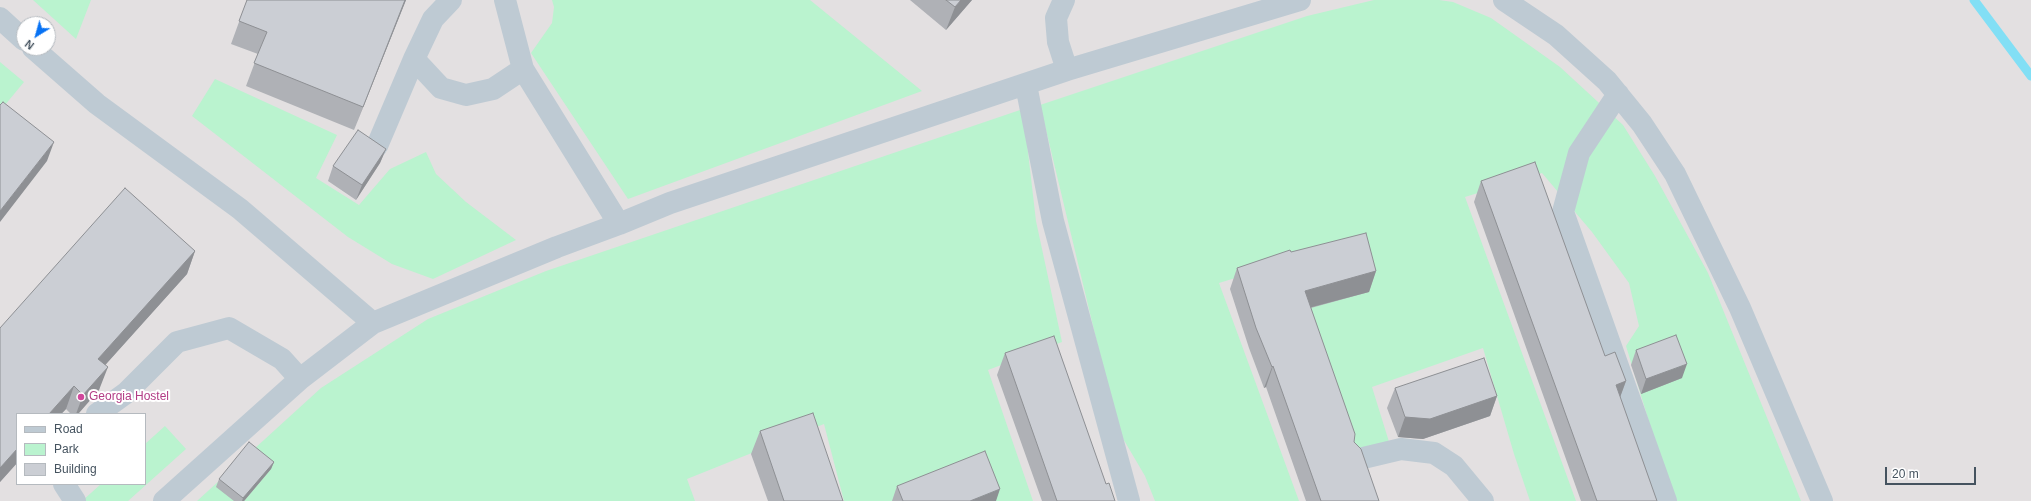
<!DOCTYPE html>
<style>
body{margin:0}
#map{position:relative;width:2031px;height:501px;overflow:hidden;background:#f2efef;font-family:Arial,sans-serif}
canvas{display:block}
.legend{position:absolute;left:16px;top:413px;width:130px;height:72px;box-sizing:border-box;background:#fff;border:1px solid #b5babf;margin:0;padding:5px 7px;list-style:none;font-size:12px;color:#45535f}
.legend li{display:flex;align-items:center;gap:8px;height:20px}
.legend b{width:20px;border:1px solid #b5babf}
.north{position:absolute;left:16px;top:16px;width:40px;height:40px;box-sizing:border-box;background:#fff;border:1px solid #b5babf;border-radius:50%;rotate:217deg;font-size:11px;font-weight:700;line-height:16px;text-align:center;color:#45535f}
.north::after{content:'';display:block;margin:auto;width:14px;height:18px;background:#0772f4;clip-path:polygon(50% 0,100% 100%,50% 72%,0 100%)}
.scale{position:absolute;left:1885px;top:467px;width:91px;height:18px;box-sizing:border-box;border:2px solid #45535f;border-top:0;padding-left:5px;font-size:12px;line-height:14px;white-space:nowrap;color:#45535f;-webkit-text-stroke:3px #fff;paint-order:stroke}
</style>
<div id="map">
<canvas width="2031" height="501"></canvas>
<ul class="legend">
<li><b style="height:5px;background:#becad3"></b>Road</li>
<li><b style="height:11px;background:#baf3cf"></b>Park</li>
<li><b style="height:11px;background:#cbced4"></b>Building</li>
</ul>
<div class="north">N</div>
<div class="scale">20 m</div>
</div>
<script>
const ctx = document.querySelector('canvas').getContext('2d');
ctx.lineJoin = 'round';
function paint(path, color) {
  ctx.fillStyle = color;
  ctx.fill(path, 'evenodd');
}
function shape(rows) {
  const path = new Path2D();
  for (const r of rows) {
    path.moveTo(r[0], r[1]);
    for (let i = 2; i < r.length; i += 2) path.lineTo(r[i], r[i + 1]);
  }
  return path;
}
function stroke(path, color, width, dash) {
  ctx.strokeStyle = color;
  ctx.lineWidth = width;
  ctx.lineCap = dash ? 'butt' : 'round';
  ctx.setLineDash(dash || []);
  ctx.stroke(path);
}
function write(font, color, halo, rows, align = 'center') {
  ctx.font = font + ' Arial,sans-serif';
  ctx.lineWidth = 4;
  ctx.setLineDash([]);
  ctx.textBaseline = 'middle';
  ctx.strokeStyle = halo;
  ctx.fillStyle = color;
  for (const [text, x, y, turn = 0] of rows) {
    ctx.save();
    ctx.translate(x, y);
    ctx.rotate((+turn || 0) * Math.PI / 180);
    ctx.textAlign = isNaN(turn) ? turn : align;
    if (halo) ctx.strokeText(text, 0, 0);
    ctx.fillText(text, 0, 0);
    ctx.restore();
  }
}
const education = shape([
 [0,0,2031,0,2031,501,0,501],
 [24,24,48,24,48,48,24,48],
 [17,414,145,414,145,484,17,484]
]);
const green = shape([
 [33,0,91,0,76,39],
 [552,0,810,0,922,91,628,199,531,53,552,23,554,7],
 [1374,0,1439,0,1453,2,1491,18,1560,67,1623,125,1655,176,1708,273,1801,501,1673,501,1626,346,1639,326,1629,283,1592,232,1542,173,1465,197,1576,501,1530,501,1514,454,1483,348,1372,387,1390,445,1356,450,1287,262,1219,283,1299,501,1155,501,1145,476,1118,430,1040,105,1307,16],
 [0,62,24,82,0,111],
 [215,79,337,135,316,178,359,205,390,169,426,152,436,174,466,202,516,240,433,279,392,264,348,237,192,116],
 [1023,109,1036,221,1062,342,988,370,1033,501,844,501,824,424,687,479,695,501,197,501,321,388,428,319,546,271],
 [165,426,186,449,128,501,82,501,101,484,145,484,145,444]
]);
const stream = shape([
 [1974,0,2031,76]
]);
const minor = shape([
 [505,0,523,69],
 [1064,0,1056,18,1058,42,1067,70],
 [1504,0,1556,35,1607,81,1642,124,1675,174,1740,308,1822,501],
 [0,18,24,40],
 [33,48,97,104,240,209,373,323],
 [414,59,441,88,466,95,493,89,523,69,619,224],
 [1026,85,1053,221,1129,501],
 [1618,94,1579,153,1563,212,1666,501],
 [377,146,414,59,433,19,451,0],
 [97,414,126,393,177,342,229,328,282,359,300,379],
 [1359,459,1401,449,1434,453,1454,466,1483,501],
 [64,484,75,501],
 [164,501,300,379,373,323,557,247,619,224,670,203,1067,70,1300,0]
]);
const wall = shape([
 [247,0,406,0,354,130,246,86,258,54,231,44],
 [910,0,972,0,946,30],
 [386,149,380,163,356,200,328,181,333,166],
 [1481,181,1605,356,1626,381,1620,397,1657,501,1581,501,1474,202],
 [195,251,187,274,105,365,99,390,78,414,71,414,66,409,0,482,0,328],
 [1291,252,1376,271,1369,292,1311,308,1354,442,1379,501,1306,501,1266,387,1264,388,1249,348,1230,289,1237,268],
 [1636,350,1682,378,1641,394,1631,365],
 [1005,353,1106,484,1115,501,1042,501,997,375],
 [1395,388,1497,396,1490,416,1423,439,1398,437,1387,408],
 [760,431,843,501,768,501,751,454],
 [274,462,271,469,244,501,234,501,216,487,219,479],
 [897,486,996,501,892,501]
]);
const shadedWall = shape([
 [405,0,406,0,354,130,363,107],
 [961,0,972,0,946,30,955,7],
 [54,142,47,161,0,222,0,211],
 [386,149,380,163,356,200,362,185],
 [195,251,187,274,90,382,98,359],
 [1376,271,1369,292,1297,311,1305,291],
 [1687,364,1682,378,1641,394,1646,379],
 [1273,366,1266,387,1264,388,1272,367],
 [108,367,99,390,78,414,76,414,83,395],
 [1626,381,1618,403,1616,385],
 [74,386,66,409,61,414,49,414],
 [1497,396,1490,416,1423,439,1398,437,1405,417],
 [17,449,17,463,0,482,0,468],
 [274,462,271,469,244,501,242,501,243,498],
 [1000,489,996,501,970,501]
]);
const building = shape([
 [247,0,405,0,363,107,254,63,267,32,239,21,247,0],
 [946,0,961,0,955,7,946,0],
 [3,102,54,142,0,211,0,105,3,102],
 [358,130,386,149,362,185,333,166,358,130],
 [1535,162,1605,356,1615,352,1626,381,1616,385,1657,501,1597,501,1481,181,1535,162],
 [125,188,195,251,98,359,108,367,83,395,74,386,49,414,17,414,17,449,0,468,0,328,125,188],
 [1366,233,1376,271,1305,291,1355,434,1354,442,1361,449,1379,501,1321,501,1273,366,1272,367,1256,328,1237,268,1290,250,1291,252,1366,233],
 [1676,335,1687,364,1646,379,1636,350,1676,335],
 [1054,336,1106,484,1109,483,1115,501,1057,501,1005,353,1054,336],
 [1484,358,1497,396,1430,419,1405,417,1395,388,1484,358],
 [813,413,843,501,784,501,760,431,813,413],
 [249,442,274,462,243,498,219,479,249,442],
 [985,451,1000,489,970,501,903,501,897,486,985,451]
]);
const markers = [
 [81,397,4,"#d1479c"]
];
const hotelNames = [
 ["Georgia Hostel",89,397]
];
paint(education, '#e3e0e1');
paint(green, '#baf3cf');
stroke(stream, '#82dff5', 9);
stroke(minor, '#becad3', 22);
paint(wall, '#afb1b6');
paint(shadedWall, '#8e9094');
paint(building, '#cbced4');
stroke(building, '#8e9094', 1);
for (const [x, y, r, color] of markers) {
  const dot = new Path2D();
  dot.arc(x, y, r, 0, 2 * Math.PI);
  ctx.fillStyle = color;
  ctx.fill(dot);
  stroke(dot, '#fff', 1.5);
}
write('12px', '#b23c85', '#fff', hotelNames, 'left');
</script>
